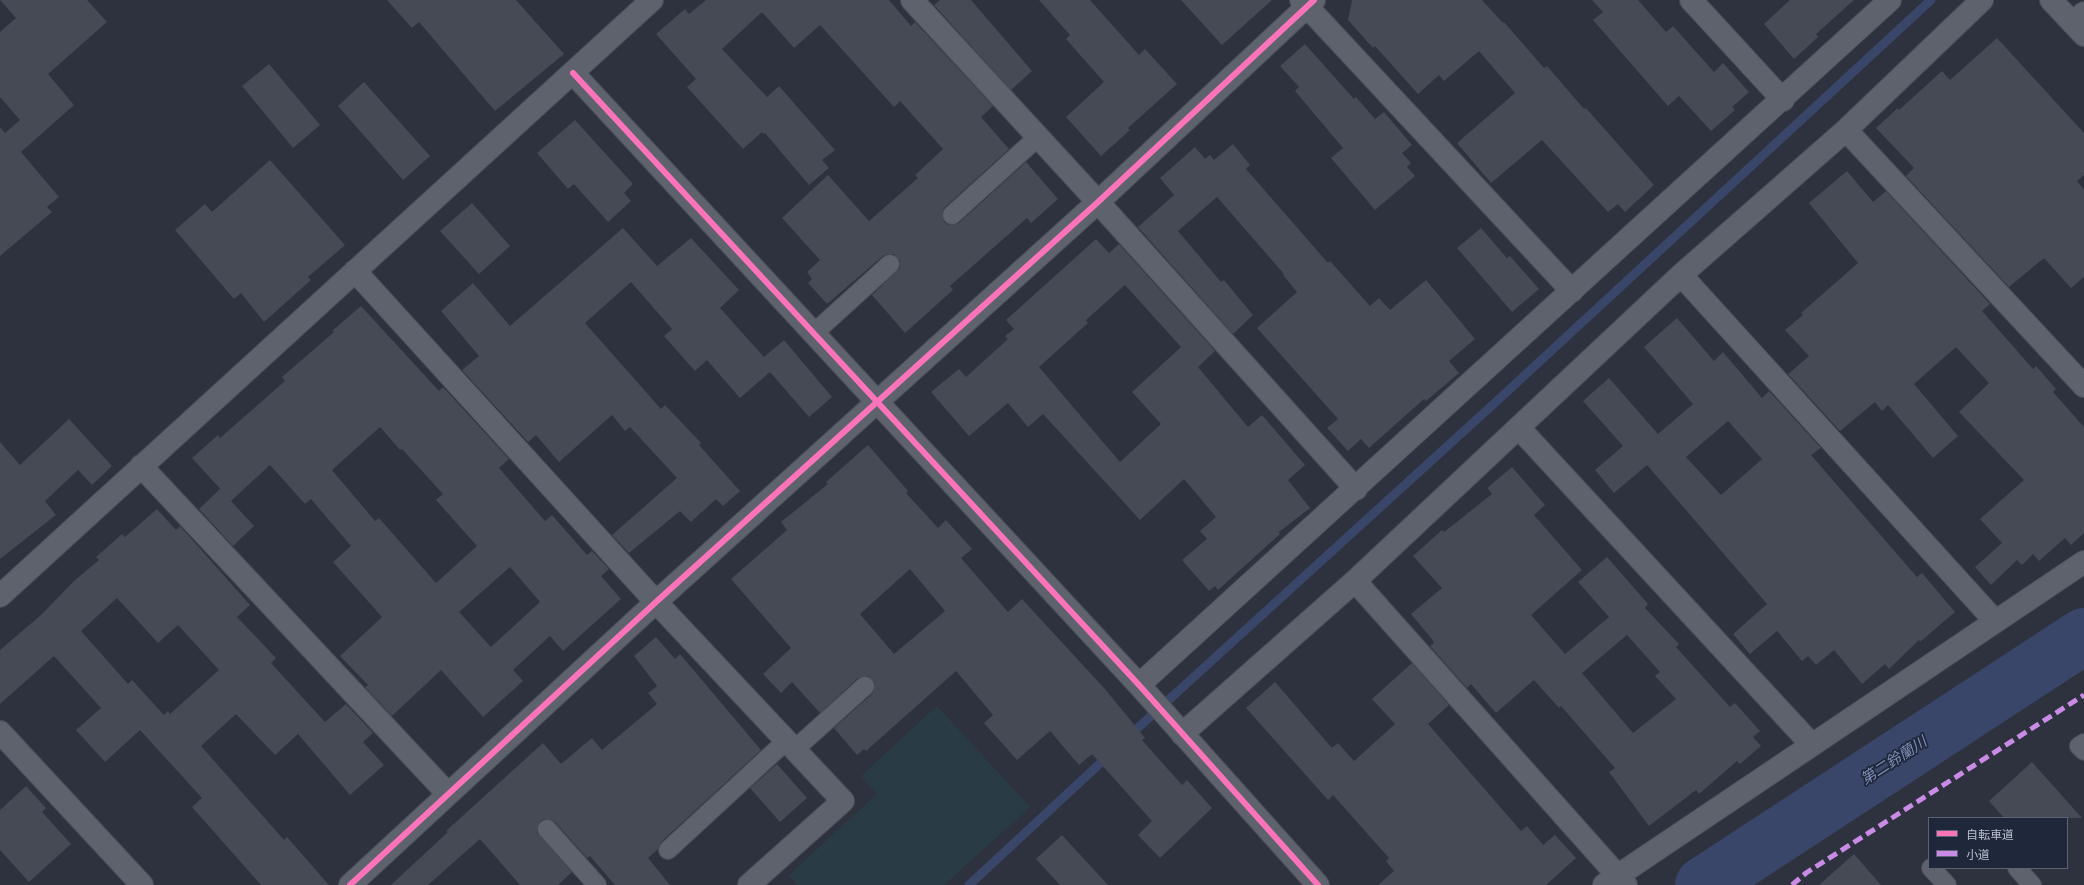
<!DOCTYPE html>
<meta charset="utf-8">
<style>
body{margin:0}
#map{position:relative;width:2084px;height:885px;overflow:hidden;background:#2d323e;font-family:"Work Sans","Noto Sans JP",sans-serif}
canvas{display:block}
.legend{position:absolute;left:1928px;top:817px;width:140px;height:52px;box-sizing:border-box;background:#1f273a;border:1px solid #5d6375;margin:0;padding:5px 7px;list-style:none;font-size:12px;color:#b9bece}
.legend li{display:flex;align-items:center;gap:8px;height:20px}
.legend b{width:20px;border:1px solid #5d6375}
</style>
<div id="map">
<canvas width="2084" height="885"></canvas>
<ul class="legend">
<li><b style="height:5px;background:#fb73b8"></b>自転車道</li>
<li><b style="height:5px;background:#ca8be6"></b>小道</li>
</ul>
</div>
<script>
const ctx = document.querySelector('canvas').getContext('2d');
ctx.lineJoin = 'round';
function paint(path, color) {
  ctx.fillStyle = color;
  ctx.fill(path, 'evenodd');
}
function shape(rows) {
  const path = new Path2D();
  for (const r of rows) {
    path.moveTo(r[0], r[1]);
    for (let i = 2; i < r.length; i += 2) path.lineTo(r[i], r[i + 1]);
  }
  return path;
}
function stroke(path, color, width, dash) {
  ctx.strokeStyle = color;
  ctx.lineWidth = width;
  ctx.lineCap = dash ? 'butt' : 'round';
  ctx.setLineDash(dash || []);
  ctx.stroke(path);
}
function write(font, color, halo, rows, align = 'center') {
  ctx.font = font + ' "Work Sans","Noto Sans JP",sans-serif';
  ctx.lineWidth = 3.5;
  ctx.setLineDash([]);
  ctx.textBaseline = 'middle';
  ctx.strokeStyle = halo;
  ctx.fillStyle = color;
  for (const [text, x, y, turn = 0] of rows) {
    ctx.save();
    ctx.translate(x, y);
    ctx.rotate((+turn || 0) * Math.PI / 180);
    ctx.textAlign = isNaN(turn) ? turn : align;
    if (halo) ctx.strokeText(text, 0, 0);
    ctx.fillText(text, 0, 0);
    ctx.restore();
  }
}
const green = shape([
 [937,706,1030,807,944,885,797,885,789,875,877,794,861,776]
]);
const stream = shape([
 [1129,736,1498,400,1931,0],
 [969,885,1108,756]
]);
const river = shape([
 [1703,885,2084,636]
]);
const building = shape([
 [0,0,87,0,107,22,48,74,74,105,21,152,59,197,47,207,52,212,0,256,0,127,5,133,20,120,0,97,0,32,16,18],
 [387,0,516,0,564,54,495,111,419,22,412,28],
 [706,0,889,0,911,26,915,22,993,106,981,117,1009,149,945,207,942,212,944,222,949,225,959,223,1026,162,1058,199,1031,223,1027,218,950,286,953,290,905,333,872,295,900,268,900,261,894,254,888,254,883,256,827,304,808,283,812,279,807,272,820,260,782,218,828,175,869,221,918,178,915,175,943,149,900,101,894,107,820,25,794,48,762,12,722,49,767,97,779,86,835,150,822,160,829,168,809,185,765,133,763,134,762,132,743,149,687,87,696,79,656,34,685,9,689,14],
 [940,0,971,0,1032,71,1011,90,934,5],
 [1039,0,1090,0,1139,55,1145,49,1177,84,1128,128,1130,130,1101,156,1066,117,1104,82,1066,39,1070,35],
 [1181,0,1272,0,1222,45],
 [1352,0,1482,0,1503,23,1504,22,1544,68,1547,66,1584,109,1586,108,1654,185,1625,212,1618,204,1608,212,1542,140,1491,183,1457,143,1515,93,1479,51,1444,81,1439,75,1418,94,1375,46,1373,48,1348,20],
 [1592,0,1638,0,1666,32,1673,26,1714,72,1723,63,1749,92,1732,107,1735,110,1711,131,1679,96,1668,106,1593,20,1603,12],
 [1790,0,1854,0,1816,34,1818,37,1794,59,1764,24],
 [1997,38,2084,133,2084,175,2077,181,2084,190,2084,277,2071,288,2044,258,2009,287,1906,176,1914,168,1876,128,1898,108,1899,110,1942,71,1950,80],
 [1305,44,1354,99,1356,97,1375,119,1384,112,1412,145,1402,153,1411,163,1407,167,1415,176,1375,210,1331,158,1343,148,1295,91,1299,87,1280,66],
 [269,64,320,125,293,148,242,86],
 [364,82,430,156,403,180,338,106],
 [575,120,633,184,624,193,631,201,608,222,574,184,568,189,537,153],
 [1233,144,1250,165,1246,169,1328,263,1330,261,1370,306,1379,298,1390,310,1426,280,1475,339,1449,361,1459,373,1426,401,1424,399,1369,448,1361,439,1348,451,1327,428,1338,419,1257,328,1297,292,1283,275,1284,274,1217,197,1178,231,1221,282,1224,280,1253,315,1233,334,1138,227,1174,195,1160,178,1195,147,1205,159,1210,155,1214,160],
 [270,160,345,245,308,277,311,280,264,322,241,293,234,299,175,230,205,204,212,212],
 [1847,171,1873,202,1886,191,1990,304,1982,311,2033,369,2036,366,2056,389,2053,392,2084,427,2084,533,2071,545,2065,538,2039,561,2033,554,2022,565,2017,560,1991,585,1975,567,2002,543,1980,519,2024,480,1959,412,1989,383,1956,347,1914,384,1958,436,1933,458,1888,405,1882,411,1875,402,1840,431,1788,374,1809,356,1785,330,1803,315,1801,313,1858,263,1809,203],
 [472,203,510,246,479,274,440,231],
 [623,228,657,266,691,238,739,290,720,308,764,357,784,340,832,397,809,417,770,372,740,398,707,360,695,371,664,336,672,329,631,282,585,323,661,409,665,405,701,443,699,445,740,491,723,506,716,499,691,522,680,511,629,553,612,535,677,478,630,427,625,431,612,415,559,462,536,435,528,442,462,370,479,356,441,311,473,283,510,326],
 [1481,228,1507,258,1510,256,1539,289,1512,312,1457,248],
 [1096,239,1109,253,1119,244,1215,351,1198,367,1248,427,1262,415,1305,465,1288,480,1310,508,1279,532,1280,534,1218,590,1215,586,1209,591,1182,560,1207,539,1200,531,1216,517,1184,479,1140,520,1043,414,1028,427,1008,403,969,436,931,392,959,369,966,377,1008,339,1005,336,1014,329,1006,320],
 [1125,285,1181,347,1132,392,1161,424,1120,462,1039,367,1088,323,1086,320],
 [361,306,439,391,443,387,509,459,499,468,545,521,552,515,587,555,592,551,609,569,601,576,621,599,563,651,550,636,513,670,523,681,483,717,441,670,392,716,365,687,368,685,340,656,382,617,333,562,351,546,311,499,305,504,270,465,231,501,254,526,233,546,199,509,220,489,224,493,192,458,218,435,220,438,285,381,282,377,334,332,332,331],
 [380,427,400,450,402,449,443,494,436,500,477,546,436,583,379,518,375,521,332,470],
 [510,567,540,602,491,647,459,612],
 [1677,318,1714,361,1723,352,1762,398,1769,391,1821,448,1811,455,1917,577,1922,573,1955,612,1920,642,1919,640,1889,669,1885,664,1862,684,1834,650,1816,665,1808,656,1802,661,1777,631,1750,654,1733,634,1767,604,1647,465,1614,493,1595,470,1623,446,1583,401,1609,378,1658,434,1693,404,1644,347],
 [1728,421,1762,459,1721,495,1686,457],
 [69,419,112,466,92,485,78,470,45,501,56,515,0,559,0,442,20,465],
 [868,445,908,491,906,493,938,528,946,520,972,549,961,558,1008,612,1022,599,1105,689,1145,738,1142,740,1182,785,1187,780,1212,808,1160,858,1138,835,1152,821,1092,754,1079,765,1050,731,1017,760,984,723,993,715,956,671,866,751,864,749,857,755,834,728,872,694,875,684,872,679,868,676,858,678,820,713,792,682,781,693,763,674,791,648,731,579,787,530,781,522,828,484,826,482],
 [910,569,945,611,894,654,860,614],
 [1512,467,1545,505,1534,515,1582,570,1531,615,1565,654,1609,617,1578,582,1607,557,1648,604,1645,608,1679,644,1676,647,1730,707,1735,703,1760,731,1753,737,1761,746,1740,764,1737,761,1699,794,1696,790,1649,826,1609,772,1615,768,1561,706,1559,708,1534,680,1496,713,1471,684,1467,688,1430,646,1434,643,1431,638,1411,614,1442,588,1413,556,1442,530,1444,532,1492,494,1487,488],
 [1627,635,1660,672,1655,676,1676,699,1633,733,1582,673],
 [157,509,176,530,180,526,250,605,237,617,276,658,271,663,325,722,346,704,373,733,363,742,384,765,350,795,298,734,275,755,236,714,201,746,284,840,287,837,329,885,261,885,192,807,202,798,140,730,105,762,76,730,101,708,54,656,0,704,0,650,41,615,74,581,99,560,96,557,122,534,125,537],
 [117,598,158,643,178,625,219,670,170,714,168,711,164,715,132,680,128,684,81,631],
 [656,637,675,659,680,654,761,750,661,842,658,849,648,858,670,885,615,885,590,856,587,858,555,822,545,819,540,821,537,832,572,872,558,885,520,885,480,839,428,885,391,885,448,832,446,831,543,743,561,764,592,738,602,750,657,704,648,693,657,686,634,656],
 [1412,663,1449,705,1428,724,1521,831,1527,826,1543,845,1555,835,1576,858,1546,885,1378,885,1394,871,1386,861,1389,858,1333,795,1328,800,1246,708,1275,682,1332,748,1338,743,1354,761,1395,724,1372,699],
 [2032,762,2082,818,2004,818,1989,801],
 [777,764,807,798,780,822,750,788],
 [26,786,46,808,42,812,71,844,29,882,0,850,0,810],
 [1062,835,1108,885,1060,885,1036,859],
 [1854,854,1881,885,1819,885]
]);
const service = shape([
 [952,215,1038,137],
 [814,333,890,264],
 [2084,743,2079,746,2084,751],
 [794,750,865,686],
 [547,829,597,885],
 [668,850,786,741],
 [1931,868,1947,885],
 [2017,868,2032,885]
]);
const minor = shape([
 [912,0,1098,202,1356,489],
 [1301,0,1572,291],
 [1691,0,1783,100],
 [2073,23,2084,13],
 [573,73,1139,685,1318,885],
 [1846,130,2084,386],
 [355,271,656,602,843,801,749,885],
 [1681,275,1995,621],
 [1519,428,1812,745],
 [141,466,448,794],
 [1355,581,1626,885],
 [0,596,652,0],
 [1139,685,1890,0],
 [0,732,142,885],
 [1182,734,1355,581,1681,275,1846,130,1982,0],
 [350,885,656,602,1098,202,1314,0],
 [1604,885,2084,562]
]);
const tertiary = shape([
 [2051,0,2084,35]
]);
const quiet = shape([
 [1792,885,1806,873,2084,695]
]);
const cycleway = shape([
 [573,73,1139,685,1318,885],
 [350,885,656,602,1098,202,1314,0]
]);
const waterNames = [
 ["第二鈴蘭川",1894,761,-33]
];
paint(green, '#293c45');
stroke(stream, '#394669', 9);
stroke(river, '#394669', 56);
paint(building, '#454a54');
stroke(service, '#4a4e57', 20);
stroke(minor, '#4a4e57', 24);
stroke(tertiary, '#4a4e57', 24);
stroke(service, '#5e626c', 18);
stroke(minor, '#5e626c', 22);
stroke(tertiary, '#5e626c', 22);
stroke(quiet, '#ca8be6', 5, [10, 5]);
stroke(cycleway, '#fb73b8', 6);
write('italic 15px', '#7f8eb6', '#1f273a', waterNames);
</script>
